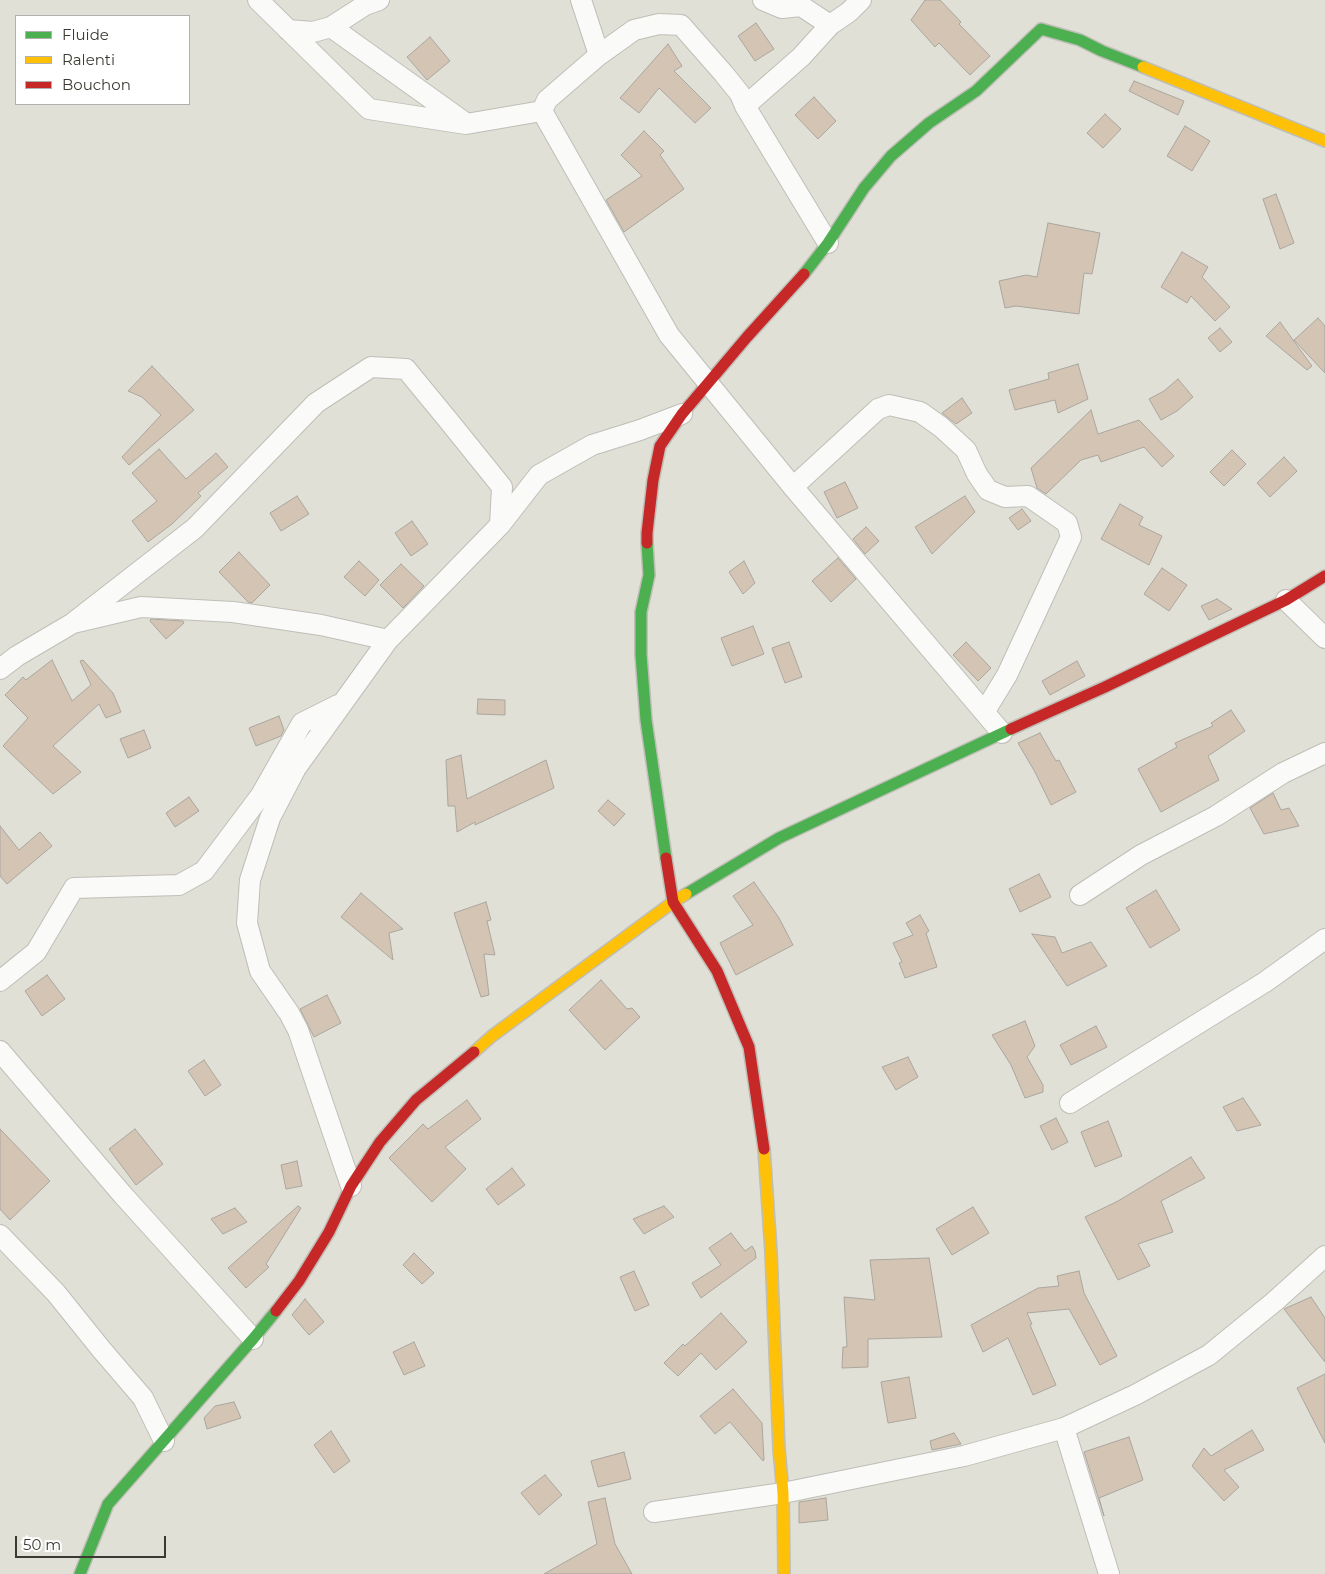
<!DOCTYPE html>
<style>
body{margin:0}
#map{position:relative;width:1325px;height:1574px;overflow:hidden;background:#e1e0d6;font-family:Montserrat,sans-serif}
canvas{display:block}
.legend{position:absolute;left:15px;top:15px;width:175px;height:90px;box-sizing:border-box;background:#fff;border:1px solid #b0b0ad;margin:0;padding:6px 9px;list-style:none;font-size:15px;color:#3a3932}
.legend li{display:flex;align-items:center;gap:10px;height:25px}
.legend b{width:25px;border:1px solid #b0b0ad}
.scale{position:absolute;left:15px;top:1536px;width:151px;height:22px;box-sizing:border-box;border:2px solid #3a3932;border-top:0;padding-left:6px;font-size:15px;line-height:18px;white-space:nowrap;color:#3a3932;-webkit-text-stroke:4px #fff;paint-order:stroke}
</style>
<div id="map">
<canvas width="1325" height="1574"></canvas>
<ul class="legend">
<li><b style="height:6px;background:#4caf50"></b>Fluide</li>
<li><b style="height:6px;background:#ffc107"></b>Ralenti</li>
<li><b style="height:6px;background:#c62828"></b>Bouchon</li>
</ul>
<div class="scale">50 m</div>
</div>
<script>
const ctx = document.querySelector('canvas').getContext('2d');
ctx.lineJoin = 'round';
function paint(path, color) {
  ctx.fillStyle = color;
  ctx.fill(path, 'evenodd');
}
function shape(rows) {
  const path = new Path2D();
  for (const r of rows) {
    path.moveTo(r[0], r[1]);
    for (let i = 2; i < r.length; i += 2) path.lineTo(r[i], r[i + 1]);
  }
  return path;
}
function stroke(path, color, width, dash) {
  ctx.strokeStyle = color;
  ctx.lineWidth = width;
  ctx.lineCap = dash ? 'butt' : 'round';
  ctx.setLineDash(dash || []);
  ctx.stroke(path);
}
const building = shape([
 [925,0,940,0,961,22,959,24,990,56,970,75,939,43,935,47,911,20,925,0],
 [756,23,774,49,755,61,738,36,756,23],
 [430,37,450,61,427,80,407,57,430,37],
 [668,44,682,66,674,71,711,108,695,123,659,88,639,113,620,98,668,44],
 [1134,81,1184,101,1178,115,1129,91,1134,81],
 [814,97,836,121,818,139,795,115,814,97],
 [1105,114,1121,129,1103,148,1087,133,1105,114],
 [1185,126,1210,141,1192,171,1167,156,1185,126],
 [644,131,664,151,660,155,684,189,624,232,606,200,642,176,621,155,644,131],
 [1276,194,1294,243,1280,249,1263,199,1276,194],
 [1048,223,1100,233,1092,274,1084,273,1079,314,1016,306,1005,308,999,281,1026,275,1037,277,1048,223],
 [1182,252,1208,267,1202,277,1230,307,1215,321,1191,296,1187,303,1161,287,1182,252],
 [1318,318,1325,326,1325,373,1294,340,1318,318],
 [1280,322,1312,366,1307,370,1266,336,1280,322],
 [1220,328,1232,342,1220,352,1208,338,1220,328],
 [1078,364,1088,399,1058,413,1055,400,1015,410,1009,390,1049,379,1048,373,1078,364],
 [152,366,194,410,129,465,122,457,161,415,142,397,128,391,152,366],
 [1178,379,1193,397,1177,411,1161,420,1149,399,1164,391,1178,379],
 [962,398,972,413,956,424,942,413,962,398],
 [1091,410,1098,434,1139,420,1174,456,1162,467,1144,447,1101,462,1098,455,1081,460,1046,494,1037,488,1031,468,1091,410],
 [159,449,186,479,216,453,228,467,198,493,201,496,172,524,148,542,132,521,157,501,132,473,159,449],
 [1232,450,1246,464,1224,486,1210,472,1232,450],
 [1284,457,1297,471,1270,497,1257,483,1284,457],
 [845,482,858,508,837,518,824,492,845,482],
 [297,496,309,514,281,531,270,513,297,496],
 [965,496,975,512,932,554,915,527,965,496],
 [1120,504,1143,517,1139,525,1162,536,1149,565,1101,539,1120,504],
 [1022,509,1031,521,1018,530,1009,518,1022,509],
 [412,521,428,544,411,556,395,533,412,521],
 [866,527,879,541,865,554,853,539,866,527],
 [239,552,270,585,252,603,248,602,219,572,239,552],
 [838,558,856,579,831,602,812,581,838,558],
 [359,561,379,580,365,596,344,577,359,561],
 [744,561,755,583,743,594,729,572,744,561],
 [401,564,424,586,403,608,380,585,401,564],
 [1162,568,1187,585,1169,611,1144,594,1162,568],
 [1217,599,1232,609,1209,620,1201,606,1217,599],
 [151,619,183,621,184,623,166,639,150,621,151,619],
 [753,626,764,654,732,666,721,638,753,626],
 [789,642,802,677,785,683,772,648,789,642],
 [966,642,991,668,978,681,953,655,966,642],
 [52,660,72,701,91,685,80,661,83,660,113,693,121,712,106,718,99,704,53,746,81,772,53,794,3,746,28,718,5,695,23,677,26,680,52,660],
 [1077,661,1085,676,1050,695,1042,681,1077,661],
 [478,699,505,700,505,715,477,714,478,699],
 [1231,710,1245,731,1208,756,1219,780,1161,812,1138,769,1177,747,1175,743,1213,726,1211,723,1231,710],
 [279,716,284,730,281,736,256,746,249,728,279,716],
 [144,730,151,748,128,758,120,739,144,730],
 [1040,733,1056,761,1059,760,1076,792,1051,805,1035,772,1018,743,1040,733],
 [461,755,467,799,546,760,554,788,475,825,475,822,457,832,455,806,448,806,446,760,461,755],
 [1273,793,1281,810,1289,808,1299,826,1264,834,1250,808,1273,793],
 [189,797,199,811,175,827,166,813,189,797],
 [608,800,625,814,614,826,598,811,608,800],
 [0,826,19,850,40,832,52,846,7,884,0,876,0,826],
 [1039,874,1051,897,1020,912,1009,889,1039,874],
 [754,882,779,918,793,945,736,975,720,943,753,925,733,896,754,882],
 [1156,890,1180,930,1150,948,1126,908,1156,890],
 [361,893,403,929,389,933,393,960,341,917,361,893],
 [486,902,491,920,487,921,495,955,484,954,489,995,481,997,454,913,486,902],
 [920,915,929,931,926,933,937,967,905,978,899,963,902,962,893,943,913,935,906,923,920,915],
 [1032,934,1055,937,1062,953,1091,942,1107,966,1067,986,1032,934],
 [47,975,65,999,42,1016,25,991,47,975],
 [601,980,627,1009,632,1008,640,1017,605,1050,569,1010,601,980],
 [327,995,341,1023,314,1037,300,1009,327,995],
 [1025,1021,1035,1046,1027,1057,1043,1085,1043,1092,1025,1098,1011,1065,992,1035,1025,1021],
 [1096,1026,1107,1047,1071,1065,1060,1045,1096,1026],
 [908,1057,918,1077,896,1090,882,1067,908,1057],
 [204,1060,221,1085,205,1096,188,1071,204,1060],
 [1243,1098,1261,1125,1237,1131,1223,1107,1243,1098],
 [467,1100,481,1119,445,1147,466,1169,432,1202,389,1158,423,1124,428,1129,467,1100],
 [1056,1118,1068,1142,1052,1150,1040,1126,1056,1118],
 [1108,1121,1122,1156,1095,1167,1081,1132,1108,1121],
 [0,1129,50,1181,10,1220,0,1209,0,1129],
 [135,1129,163,1164,136,1185,109,1149,135,1129],
 [1191,1157,1205,1178,1161,1201,1173,1232,1138,1244,1150,1266,1118,1280,1085,1217,1118,1201,1191,1157],
 [297,1161,302,1186,286,1189,281,1165,297,1161],
 [512,1168,525,1185,498,1205,486,1189,512,1168],
 [298,1206,301,1208,266,1264,269,1267,246,1288,228,1268,298,1206],
 [664,1206,674,1217,644,1234,633,1219,664,1206],
 [973,1207,989,1233,952,1255,936,1229,973,1207],
 [235,1208,247,1222,223,1234,211,1219,235,1208],
 [731,1233,745,1251,752,1246,755,1251,756,1258,701,1298,692,1283,721,1265,709,1248,731,1233],
 [414,1253,434,1273,422,1284,403,1265,414,1253],
 [929,1258,942,1337,868,1339,868,1367,842,1368,843,1347,847,1347,844,1297,875,1300,870,1260,929,1258],
 [634,1271,649,1305,635,1311,620,1277,634,1271],
 [1079,1271,1084,1293,1117,1356,1100,1365,1069,1309,1027,1313,1032,1324,1030,1325,1056,1385,1033,1395,1008,1338,983,1352,971,1325,1038,1288,1059,1286,1057,1276,1079,1271],
 [1311,1297,1325,1318,1325,1362,1284,1309,1311,1297],
 [305,1299,324,1322,309,1335,292,1315,305,1299],
 [721,1313,747,1342,716,1370,701,1353,678,1376,664,1363,683,1344,685,1346,721,1313],
 [414,1342,425,1366,404,1375,393,1352,414,1342],
 [1325,1374,1325,1443,1297,1388,1325,1374],
 [909,1377,916,1418,888,1423,881,1382,909,1377],
 [733,1389,762,1423,764,1460,763,1461,730,1422,715,1434,700,1416,733,1389],
 [234,1402,241,1418,207,1429,204,1418,215,1406,234,1402],
 [1252,1430,1264,1450,1224,1470,1239,1487,1224,1501,1192,1466,1204,1448,1211,1456,1252,1430],
 [331,1431,350,1461,334,1473,314,1445,331,1431],
 [954,1433,961,1444,932,1450,930,1441,954,1433],
 [1129,1437,1143,1480,1099,1498,1104,1516,1084,1452,1129,1437],
 [624,1452,631,1479,598,1487,591,1461,624,1452],
 [545,1475,562,1495,539,1515,521,1493,545,1475],
 [605,1498,615,1544,632,1574,544,1574,597,1544,588,1502,605,1498],
 [826,1498,828,1520,799,1523,799,1502,826,1498]
]);
const street = shape([
 [258,0,369,109,466,124,542,111,669,335,793,487,1002,733],
 [379,0,365,5,331,27,464,122],
 [581,0,599,55],
 [763,0,782,8,801,6,830,25],
 [288,30,313,32,331,27],
 [542,111,547,100,599,55,634,30,659,24,681,25,724,74,740,94,745,106],
 [828,243,745,106,801,57,830,25,849,12,861,0],
 [793,487,878,409,889,405,920,412,941,427,966,450,977,474,988,490,1005,497,1028,496,1067,523,1071,537,1007,675,985,711],
 [1286,600,1325,638],
 [73,623,195,528,316,403,371,367,406,369,448,420,502,487,500,525],
 [0,669,17,656,73,623,141,607,233,612,321,625,388,640],
 [1080,895,1141,855,1216,816,1283,773,1325,753],
 [0,981,36,952,74,888,179,885,204,871,261,795,302,723,338,705],
 [0,1051,122,1194,253,1339],
 [1070,1103,1265,982,1325,939],
 [351,1186,298,1030,289,1013,260,971,247,923,250,880,270,818,296,768,388,640,500,525,539,475,592,445,640,430,682,414],
 [0,1235,56,1293,101,1349,143,1398,164,1441],
 [1064,1428,1109,1574],
 [654,1512,783,1493,964,1456,1064,1428,1135,1395,1209,1355,1274,1302,1325,1256]
]);
const fast = shape([
 [804,274,828,243,864,188,891,156,929,123,976,91,1041,29,1080,40,1102,51,1143,67],
 [647,543,649,575,641,612,641,655,646,720,666,858],
 [686,894,779,838,1011,729],
 [80,1574,108,1504,253,1339,276,1311]
]);
const slow = shape([
 [1143,67,1325,141],
 [474,1052,492,1036,673,902,686,894],
 [764,1149,771,1252,779,1449,783,1493,784,1574]
]);
const jam = shape([
 [647,543,647,533,653,480,660,446,682,414,747,337,804,274],
 [1011,729,1105,687,1286,600,1325,576],
 [666,858,673,902,717,971,749,1047,764,1149],
 [276,1311,299,1281,329,1232,351,1186,380,1142,416,1100,474,1052]
]);
paint(building, '#d4c4b4');
stroke(building, '#a9a69f', 1);
stroke(street, '#bfbeb7', 22);
stroke(fast, '#bfbeb7', 14);
stroke(slow, '#bfbeb7', 14);
stroke(jam, '#bfbeb7', 14);
stroke(street, '#fafaf9', 20);
stroke(fast, '#4caf50', 11);
stroke(slow, '#ffc107', 11);
stroke(jam, '#c62828', 11);
</script>
